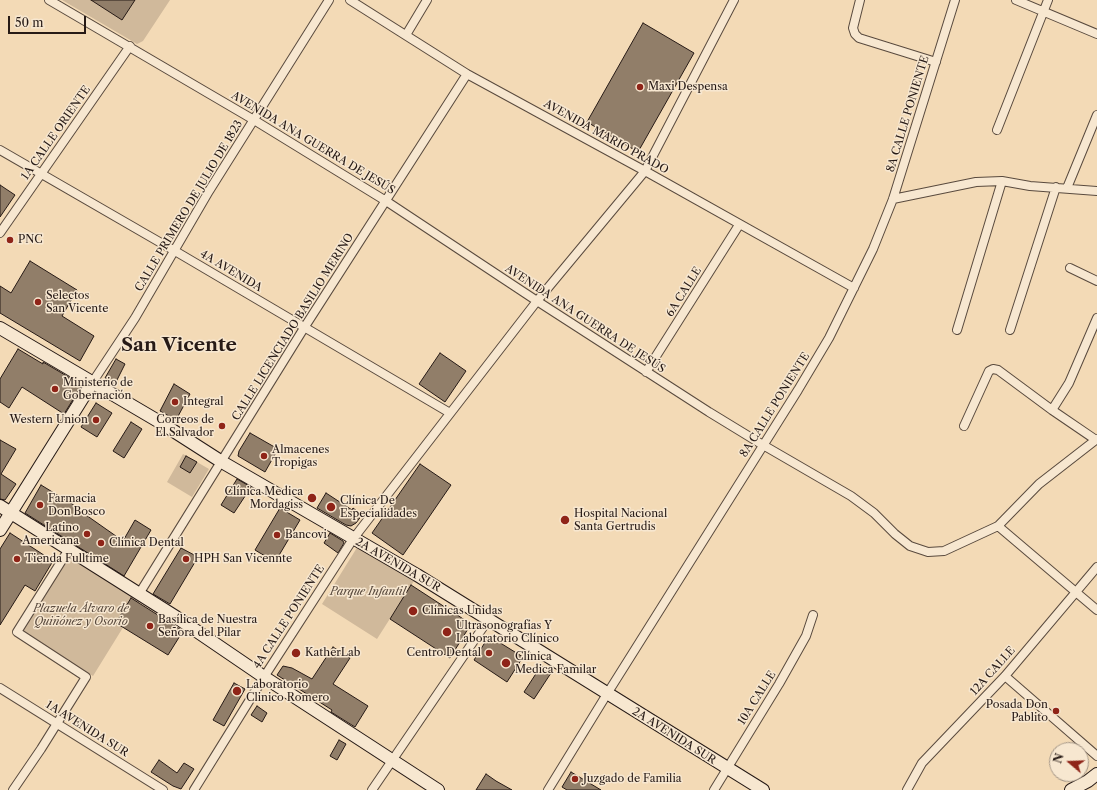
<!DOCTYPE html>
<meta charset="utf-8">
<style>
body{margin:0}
#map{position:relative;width:1097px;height:790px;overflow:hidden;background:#f3dab6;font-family:"Libre Caslon Text",serif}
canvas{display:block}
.north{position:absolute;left:1049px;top:742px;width:40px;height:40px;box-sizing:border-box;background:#f7e7d0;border:1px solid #a39586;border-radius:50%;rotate:289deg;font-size:11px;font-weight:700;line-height:16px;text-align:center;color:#261a16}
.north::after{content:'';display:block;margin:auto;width:14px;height:18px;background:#8f2418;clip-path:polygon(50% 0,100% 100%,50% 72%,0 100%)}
.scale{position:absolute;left:8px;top:16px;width:78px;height:18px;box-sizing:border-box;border:2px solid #261a16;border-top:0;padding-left:5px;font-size:12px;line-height:14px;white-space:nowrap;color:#261a16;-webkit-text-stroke:3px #f7e7d0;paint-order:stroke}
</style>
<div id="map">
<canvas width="1097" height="790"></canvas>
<div class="north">N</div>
<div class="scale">50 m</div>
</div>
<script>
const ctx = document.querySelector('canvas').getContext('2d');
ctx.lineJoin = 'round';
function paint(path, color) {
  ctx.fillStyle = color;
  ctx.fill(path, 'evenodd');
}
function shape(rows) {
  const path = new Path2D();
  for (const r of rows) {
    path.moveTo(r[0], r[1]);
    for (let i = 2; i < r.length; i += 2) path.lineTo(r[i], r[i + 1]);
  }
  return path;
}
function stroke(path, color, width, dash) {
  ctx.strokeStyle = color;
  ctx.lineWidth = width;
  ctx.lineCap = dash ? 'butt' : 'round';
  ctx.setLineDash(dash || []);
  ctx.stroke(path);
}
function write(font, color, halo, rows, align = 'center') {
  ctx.font = font + ' "Libre Caslon Text",serif';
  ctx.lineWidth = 3;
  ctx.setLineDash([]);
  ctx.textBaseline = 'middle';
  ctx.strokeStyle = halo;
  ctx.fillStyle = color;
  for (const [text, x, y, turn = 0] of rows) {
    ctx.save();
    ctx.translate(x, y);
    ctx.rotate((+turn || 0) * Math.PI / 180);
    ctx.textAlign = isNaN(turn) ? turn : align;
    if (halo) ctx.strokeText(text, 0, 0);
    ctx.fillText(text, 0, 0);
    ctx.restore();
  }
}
const green = shape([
 [62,0,170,0,143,41,137,44],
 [183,454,209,469,192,497,167,482],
 [358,546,414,581,377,639,322,604],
 [69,555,140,600,93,676,22,630]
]);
const building = shape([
 [91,0,135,0,122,20,91,0],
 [643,23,694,53,638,152,587,122,643,23],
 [0,185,15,195,0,217,0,185],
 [30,261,77,290,62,316,94,336,80,361,0,313,0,286,11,293,30,261],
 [18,349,43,364,43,362,82,385,64,414,22,387,9,408,0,402,0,379,18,349],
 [440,353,466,371,445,402,419,384,440,353],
 [116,359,125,364,115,384,105,378,116,359],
 [174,384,190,394,176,420,160,411,174,384],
 [96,403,112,413,97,437,81,427,96,403],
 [131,422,142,429,124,458,113,451,131,422],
 [250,433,278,449,265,472,238,456,239,451,250,433],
 [0,440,16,449,1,474,16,484,5,500,0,499,0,440],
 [186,456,197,462,190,473,180,467,186,456],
 [420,464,451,485,403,555,372,533,420,464],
 [237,479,251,487,234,513,221,505,237,479],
 [41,485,77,507,76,508,123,541,135,520,151,530,124,576,25,513,41,485],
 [326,493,352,510,353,508,362,515,356,523,351,526,346,525,317,508,326,493],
 [280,508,300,520,275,562,255,550,280,508],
 [10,533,53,561,35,591,25,585,0,625,0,549,10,533],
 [330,533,343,541,344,543,338,553,324,543,330,533],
 [181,548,198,557,170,604,153,594,181,548],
 [411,585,471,624,450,658,390,619,411,585],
 [131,598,183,631,168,655,116,623,131,598],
 [489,636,523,657,507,682,474,660,489,636],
 [333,647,350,658,333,684,368,706,355,727,331,712,332,710,277,675,283,666,292,668,312,679,333,647],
 [541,666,551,673,534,699,524,692,541,666],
 [234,683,245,689,224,726,213,720,234,683],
 [257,706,267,713,262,722,251,715,257,706],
 [339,740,346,744,337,760,330,756,339,740],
 [159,760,177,773,184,763,194,769,181,789,173,786,151,772,159,760],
 [571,772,601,790,567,790,562,787,571,772],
 [486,774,496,781,512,790,476,790,486,774]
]);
const street = shape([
 [49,0,254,120,386,201,537,301,709,412,763,445,851,496,874,513,895,534,910,546,928,552,944,551,998,526,1039,484,1097,439],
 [350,0,467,74,645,171,854,288],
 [860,0,853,28,855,34,859,38,936,62],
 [1016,0,1097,34],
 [406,35,427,0],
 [997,130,1048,0],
 [0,150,175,251,450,413],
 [1067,188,1097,115],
 [893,199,976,182,1002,181,1030,186,1097,191],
 [0,233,130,46],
 [1070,268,1097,281],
 [957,330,1002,181],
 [1010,330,1056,187],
 [646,372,739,225],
 [92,383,135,318,209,191,329,0],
 [1052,410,1069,383,1097,318],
 [964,426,989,371,993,369,998,370,1052,410,1096,440],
 [998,526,1097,610],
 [139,594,304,328,467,74],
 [1005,676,1097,756],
 [0,688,163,790],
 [13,790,41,749,86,677,17,632,69,549],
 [194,790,264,677,353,539,537,301,645,171,734,0],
 [372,790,488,620],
 [548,790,607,694,798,390,829,338,873,249,893,199,955,0],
 [714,790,779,684,806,636,813,615],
 [907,790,922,763,1005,676,1097,567]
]);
const secondary = shape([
 [0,328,158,421,222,462,417,575,763,790],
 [0,506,176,617,264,677,438,790],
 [0,530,92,383],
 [1071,790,1088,781,1097,774]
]);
const markers = [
 [640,87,4,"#8f2418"],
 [10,240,4,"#8f2418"],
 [38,302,4,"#8f2418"],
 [55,389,4,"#8f2418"],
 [175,402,4,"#8f2418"],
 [96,420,4,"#8f2418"],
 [222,426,4,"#8f2418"],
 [264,456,4,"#8f2418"],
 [312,498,5,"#8f2418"],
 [40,505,4,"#8f2418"],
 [331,507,5,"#8f2418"],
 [565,520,5,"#8f2418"],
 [87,534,4,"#8f2418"],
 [277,535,4,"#8f2418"],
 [101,543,4,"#8f2418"],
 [17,559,4,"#8f2418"],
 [186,559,4,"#8f2418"],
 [413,611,5,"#8f2418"],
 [150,626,4,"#8f2418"],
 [447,632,5,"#8f2418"],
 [296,653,5,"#8f2418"],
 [489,653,4,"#8f2418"],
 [506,663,5,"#8f2418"],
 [237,691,5,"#8f2418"],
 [1056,711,4,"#8f2418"],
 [575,779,4,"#8f2418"]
];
const poiNames = [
 ["Maxi Despensa",648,87],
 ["PNC",18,240],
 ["Selectos",46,296],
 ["San Vicente",46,309],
 ["Ministerio de",63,383],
 ["Gobernación",63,396],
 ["Integral",183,402],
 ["Western Union",88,420,"right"],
 ["Correos de",214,420,"right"],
 ["El Salvador",214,433,"right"],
 ["Almacenes",272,450],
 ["Tropigas",272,463],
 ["Clínica Medica",303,492,"right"],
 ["Mordagiss",303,505,"right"],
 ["Farmacia",48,499],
 ["Don Bosco",48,512],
 ["Clínica De",340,501],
 ["Especialidades",340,514],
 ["Hospital Nacional",574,514],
 ["Santa Gertrudis",574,527],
 ["Latino",79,528,"right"],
 ["Americana",79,541,"right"],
 ["Bancovi",285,535],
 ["Clínica Dental",109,543],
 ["Tienda Fulltime",25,559],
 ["HPH San Vicennte",194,559],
 ["Clínicas Unidas",422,611],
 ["Basílica de Nuestra",158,620],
 ["Señora del Pilar",158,633],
 ["Ultrasonografías Y",456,626],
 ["Laboratorio Clínico",456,639],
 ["KatherLab",305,653],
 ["Centro Dental",481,653,"right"],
 ["Clínica",515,657],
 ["Medica Familar",515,670],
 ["Laboratorio",246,685],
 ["Clinico Romero",246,698],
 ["Posada Don",1048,705,"right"],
 ["Pablito",1048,718,"right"],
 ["Juzgado de Familia",583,779]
];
const streetNames = [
 ["8A CALLE PONIENTE",908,114,-73],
 ["1A CALLE ORIENTE",56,133,-55],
 ["AVENIDA MARIO PRADO",606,137,29],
 ["AVENIDA ANA GUERRA DE JESÚS",313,143,31],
 ["CALLE PRIMERO DE JULIO DE 1823",189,206,-59],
 ["4A AVENIDA",231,271,31],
 ["6A CALLE",684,292,-58],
 ["AVENIDA ANA GUERRA DE JESÚS",585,319,33],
 ["CALLE LICENCIADO BASILIO MERINO",293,327,-58],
 ["8A CALLE PONIENTE",775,405,-58],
 ["2A AVENIDA SUR",398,565,30],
 ["4A CALLE PONIENTE",289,617,-57],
 ["12A CALLE",993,671,-48],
 ["10A CALLE",757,698,-58],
 ["1A AVENIDA SUR",87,729,32],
 ["2A AVENIDA SUR",674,736,32]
];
const parkNames = [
 ["Parque Infantil",368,592],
 ["Plazuela Álvaro de",81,609],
 ["Quiñónez y Osorio",81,622]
];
const townNames = [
 ["San Vicente",179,346]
];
paint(green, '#d0b99b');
paint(building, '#917e69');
stroke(building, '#261a16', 1);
stroke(street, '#594a3e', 10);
stroke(secondary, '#261a16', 14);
stroke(street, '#f7e7d0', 8);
stroke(secondary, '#f7e7d0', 12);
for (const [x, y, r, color] of markers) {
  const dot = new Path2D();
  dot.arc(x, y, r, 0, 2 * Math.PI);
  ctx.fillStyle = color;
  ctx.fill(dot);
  stroke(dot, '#f7e7d0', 1.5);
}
write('11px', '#261a16', '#f7e7d0', poiNames, 'left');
write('11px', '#261a16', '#f7e7d0', streetNames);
write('italic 11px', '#594a3e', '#f7e7d0', parkNames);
write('bold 19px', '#261a16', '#f7e7d0', townNames);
</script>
